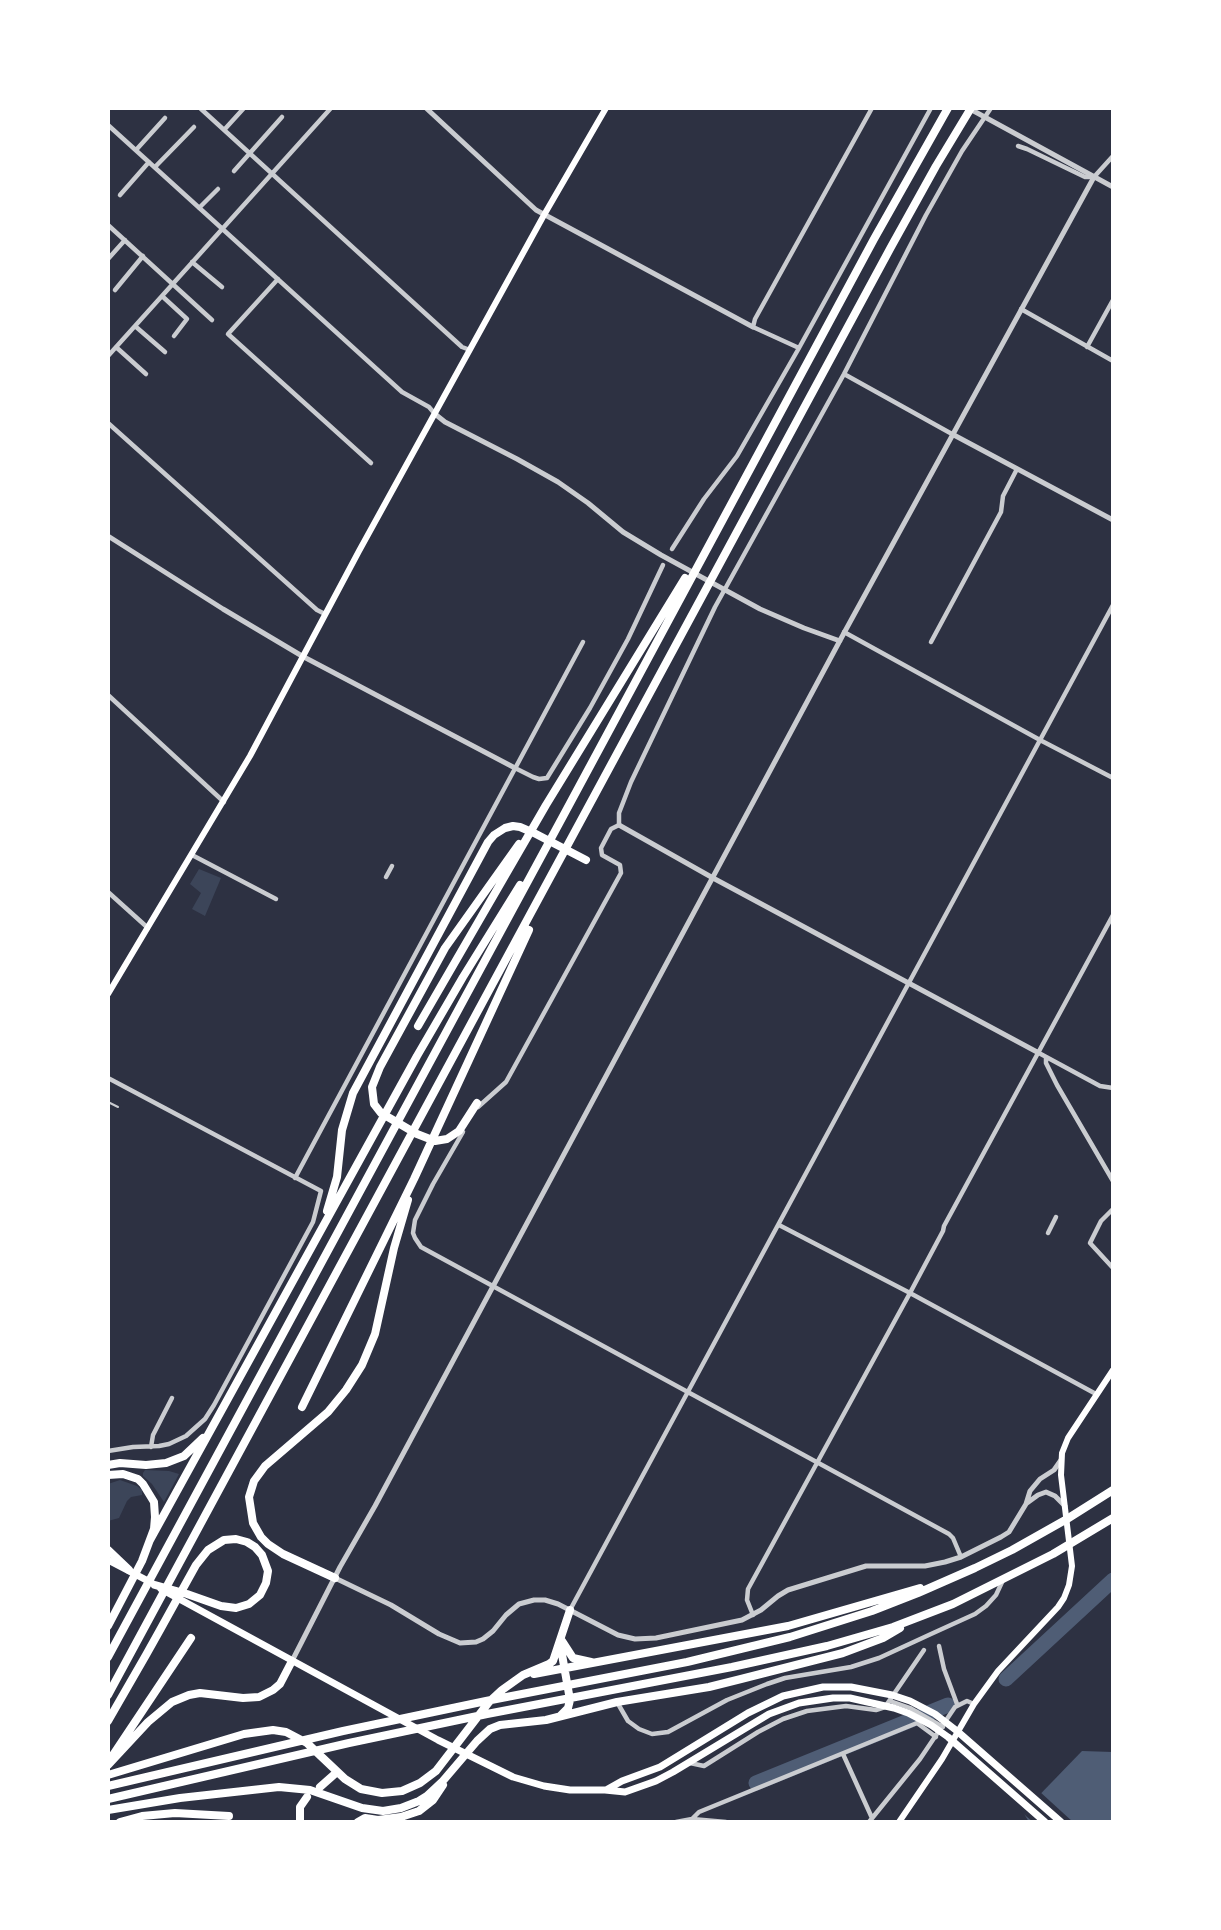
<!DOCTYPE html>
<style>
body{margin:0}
#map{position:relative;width:1221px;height:1930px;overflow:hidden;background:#2d3142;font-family:"Source Serif 4",serif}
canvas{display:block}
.frame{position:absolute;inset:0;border:110px solid #fff;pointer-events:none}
</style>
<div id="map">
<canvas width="1221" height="1930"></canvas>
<div class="frame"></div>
</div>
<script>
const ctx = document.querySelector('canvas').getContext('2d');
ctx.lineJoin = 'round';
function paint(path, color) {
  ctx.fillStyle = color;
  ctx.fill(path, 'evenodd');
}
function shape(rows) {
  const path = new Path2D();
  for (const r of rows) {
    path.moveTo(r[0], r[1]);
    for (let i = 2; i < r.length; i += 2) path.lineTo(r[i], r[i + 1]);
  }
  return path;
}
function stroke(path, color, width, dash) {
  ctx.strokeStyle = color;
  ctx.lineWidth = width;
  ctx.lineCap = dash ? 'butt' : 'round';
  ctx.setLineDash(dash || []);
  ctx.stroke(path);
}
const green = shape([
 [199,869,221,878,205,916,192,909,201,893,190,884],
 [145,1470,169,1471,179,1474,164,1502,152,1484,143,1476,143,1473],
 [120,1480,137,1486,142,1490,142,1495,131,1497,127,1501,119,1518,108,1521,108,1484]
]);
const water = shape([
 [1082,1751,1113,1752,1113,1822,1029,1822,1023,1812]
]);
const pier = shape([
 [1039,1791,1073,1822,1033,1822,1020,1811]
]);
const river = shape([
 [1006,1679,1113,1580],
 [756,1783,948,1705]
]);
const service = shape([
 [108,1102,118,1107]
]);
const minor = shape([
 [200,108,462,347,470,350],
 [108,125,402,392,429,407,435,414],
 [224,130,244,108],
 [1018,146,1027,149,1085,177,1094,177,1113,156],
 [136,150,165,118],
 [155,167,194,127],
 [234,171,282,117],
 [120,195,149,162],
 [199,208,218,189],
 [108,225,212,320],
 [108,259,125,240],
 [192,262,222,287],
 [278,279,228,334,371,463],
 [115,290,143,256],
 [162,296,187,319,174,336],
 [1021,309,1113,361],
 [135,326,165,352],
 [116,347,146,374],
 [1087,347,1113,300],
 [799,348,753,327,755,319,872,108],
 [108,356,331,108],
 [844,374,952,434],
 [108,423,317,610,325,614],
 [672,549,704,499,737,456,799,348,931,108],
 [844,632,1040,740,1113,778],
 [931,642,1001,512,1003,496,1017,469],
 [108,695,224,802],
 [515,768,533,777,539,779,547,778,590,708,628,639,663,565],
 [192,855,276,899],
 [386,877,392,866],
 [108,892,148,928],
 [1037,1052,1100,1086,1113,1088],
 [1046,1057,1046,1063,1057,1085,1113,1181],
 [108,1078,321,1191,313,1222,214,1405,205,1419,186,1436,169,1444,159,1446,133,1447,108,1451],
 [478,1107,506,1082,621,873,620,865,602,855,601,848,611,829,619,825,619,813,631,782,715,607,844,374,926,215,962,151,991,108],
 [463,1132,433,1184,415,1220,413,1233,415,1238,421,1247,949,1534,953,1538,961,1557],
 [295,1178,583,642],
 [1113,1209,1101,1221,1090,1243,1113,1268],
 [779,1225,910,1293,1096,1394],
 [1048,1233,1056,1217],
 [151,1447,153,1435,172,1398],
 [570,1610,1113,605],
 [753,1615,747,1600,748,1589,910,1293,943,1231,944,1226,1113,915],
 [939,1646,944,1669,957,1704],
 [890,1701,910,1708,943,1727],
 [617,1702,628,1721,639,1729,652,1734,668,1732,727,1700,767,1684,785,1678,851,1667,879,1658,931,1634,975,1614,986,1606,996,1595,1003,1580],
 [843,1754,872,1818],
 [690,1763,704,1766,758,1732,783,1719,807,1711,846,1706,876,1710,885,1707,924,1650],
 [692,1819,699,1812,917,1723,936,1737],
 [676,1822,692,1819,726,1822],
 [869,1822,920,1759,955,1707,967,1701,974,1704]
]);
const tertiary = shape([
 [426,108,536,210,753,327],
 [970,109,1113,187],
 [435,414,445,422,517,459,558,482,588,503,623,532,661,555,760,609,804,628,840,641],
 [952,434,1113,520],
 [108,536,223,609,302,656,515,768],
 [619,825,713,878,1037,1052],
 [1027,1503,1038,1495,1046,1492,1055,1496,1065,1506],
 [335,1578,391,1605,439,1634,460,1643,476,1642,483,1639,493,1631,506,1615,519,1604,534,1600,545,1600,558,1604,618,1635,635,1639,656,1638,742,1620,761,1610,778,1596,788,1590,866,1566,925,1566,945,1562,961,1557,1001,1537,1009,1532,1026,1504,1030,1491,1040,1479,1054,1470,1061,1460],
 [292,1661,340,1567,375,1506,844,633,1094,177]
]);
const secondary = shape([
 [108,994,250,756,359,551,544,215,606,108],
 [899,1822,942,1759,974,1704,998,1671,1058,1607,1064,1598,1069,1585,1072,1566,1061,1475,1062,1453,1068,1438,1113,1370]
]);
const primary = shape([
 [108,1560,152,1583],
 [161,1589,438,1740,513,1777,544,1786,570,1790,605,1790,625,1792,656,1781,673,1772,769,1714,799,1703,833,1698,850,1698,894,1708,908,1713,931,1725,948,1737,1045,1822],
 [606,1790,622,1781,660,1767,748,1713,783,1696,823,1687,851,1687,892,1695,910,1701,935,1714,957,1731,1061,1822]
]);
const trunk = shape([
 [562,1641,573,1658,591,1662],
 [560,1643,570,1700,568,1708,560,1716],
 [534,1674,788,1626,920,1588],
 [108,1775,244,1734,273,1730,286,1732,307,1743,345,1779,361,1789,382,1793,402,1791,420,1783,436,1771,489,1702,502,1690,523,1675,549,1664,553,1661,570,1610],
 [108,1786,343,1731,486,1701,687,1662,790,1637,872,1611,918,1593,975,1568,1012,1550,1067,1519,1113,1490],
 [320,1787,337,1772],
 [108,1799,349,1743,487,1714,732,1667,827,1646,893,1627,953,1604,1053,1554,1113,1518],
 [108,1810,180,1798,279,1787,310,1790,362,1808,383,1811,401,1808,419,1801,427,1796,442,1782,477,1741,490,1729,500,1725,546,1720,617,1702,709,1687,741,1679,843,1653,883,1638,900,1628],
 [300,1822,300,1807,307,1797],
 [358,1822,365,1818,378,1820,401,1817,419,1811,433,1800,443,1785]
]);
const motorway = shape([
 [418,1026,546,805,685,578],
 [477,1103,459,1131,447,1139,435,1141,417,1134,381,1113,374,1104,372,1087,380,1067,445,948,519,844],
 [327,1211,337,1177,342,1130,353,1093,488,842,494,835,505,828,513,826,520,827,534,833,586,860],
 [302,1407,414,1179,529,930],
 [108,1465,120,1463,146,1465,166,1463,184,1456,203,1438],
 [108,1475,123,1474,138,1479,143,1484,154,1502,155,1517,154,1529,142,1561,108,1626],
 [150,1540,417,1056,463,977,520,885],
 [108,1550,129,1570],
 [335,1578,283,1554,268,1544,261,1537,253,1523,249,1497,254,1481,265,1466,328,1412,346,1390,362,1365,375,1334,394,1248,408,1200],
 [108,1657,561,820,874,239,948,108],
 [108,1695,891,247,936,166,971,108],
 [108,1721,146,1655,160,1630,186,1583,196,1565,208,1550,224,1540,236,1539,247,1542,255,1547,262,1555,268,1571,266,1583,260,1595,249,1604,236,1608,221,1606,187,1594,155,1585],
 [113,1755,191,1638],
 [108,1765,148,1722,172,1702,189,1695,200,1693,243,1698,259,1697,273,1690,280,1684,292,1661],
 [120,1822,142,1816,175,1813,229,1816]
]);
paint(green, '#3c4559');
paint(water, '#4f5d75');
paint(pier, '#2d3142');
stroke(river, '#4f5d75', 15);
stroke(service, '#caccd0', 2);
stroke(minor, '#caccd0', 4.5);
stroke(tertiary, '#caccd0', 5);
stroke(secondary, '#fff', 6);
stroke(primary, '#fff', 7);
stroke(trunk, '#fff', 8);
stroke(motorway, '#fff', 8);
</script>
